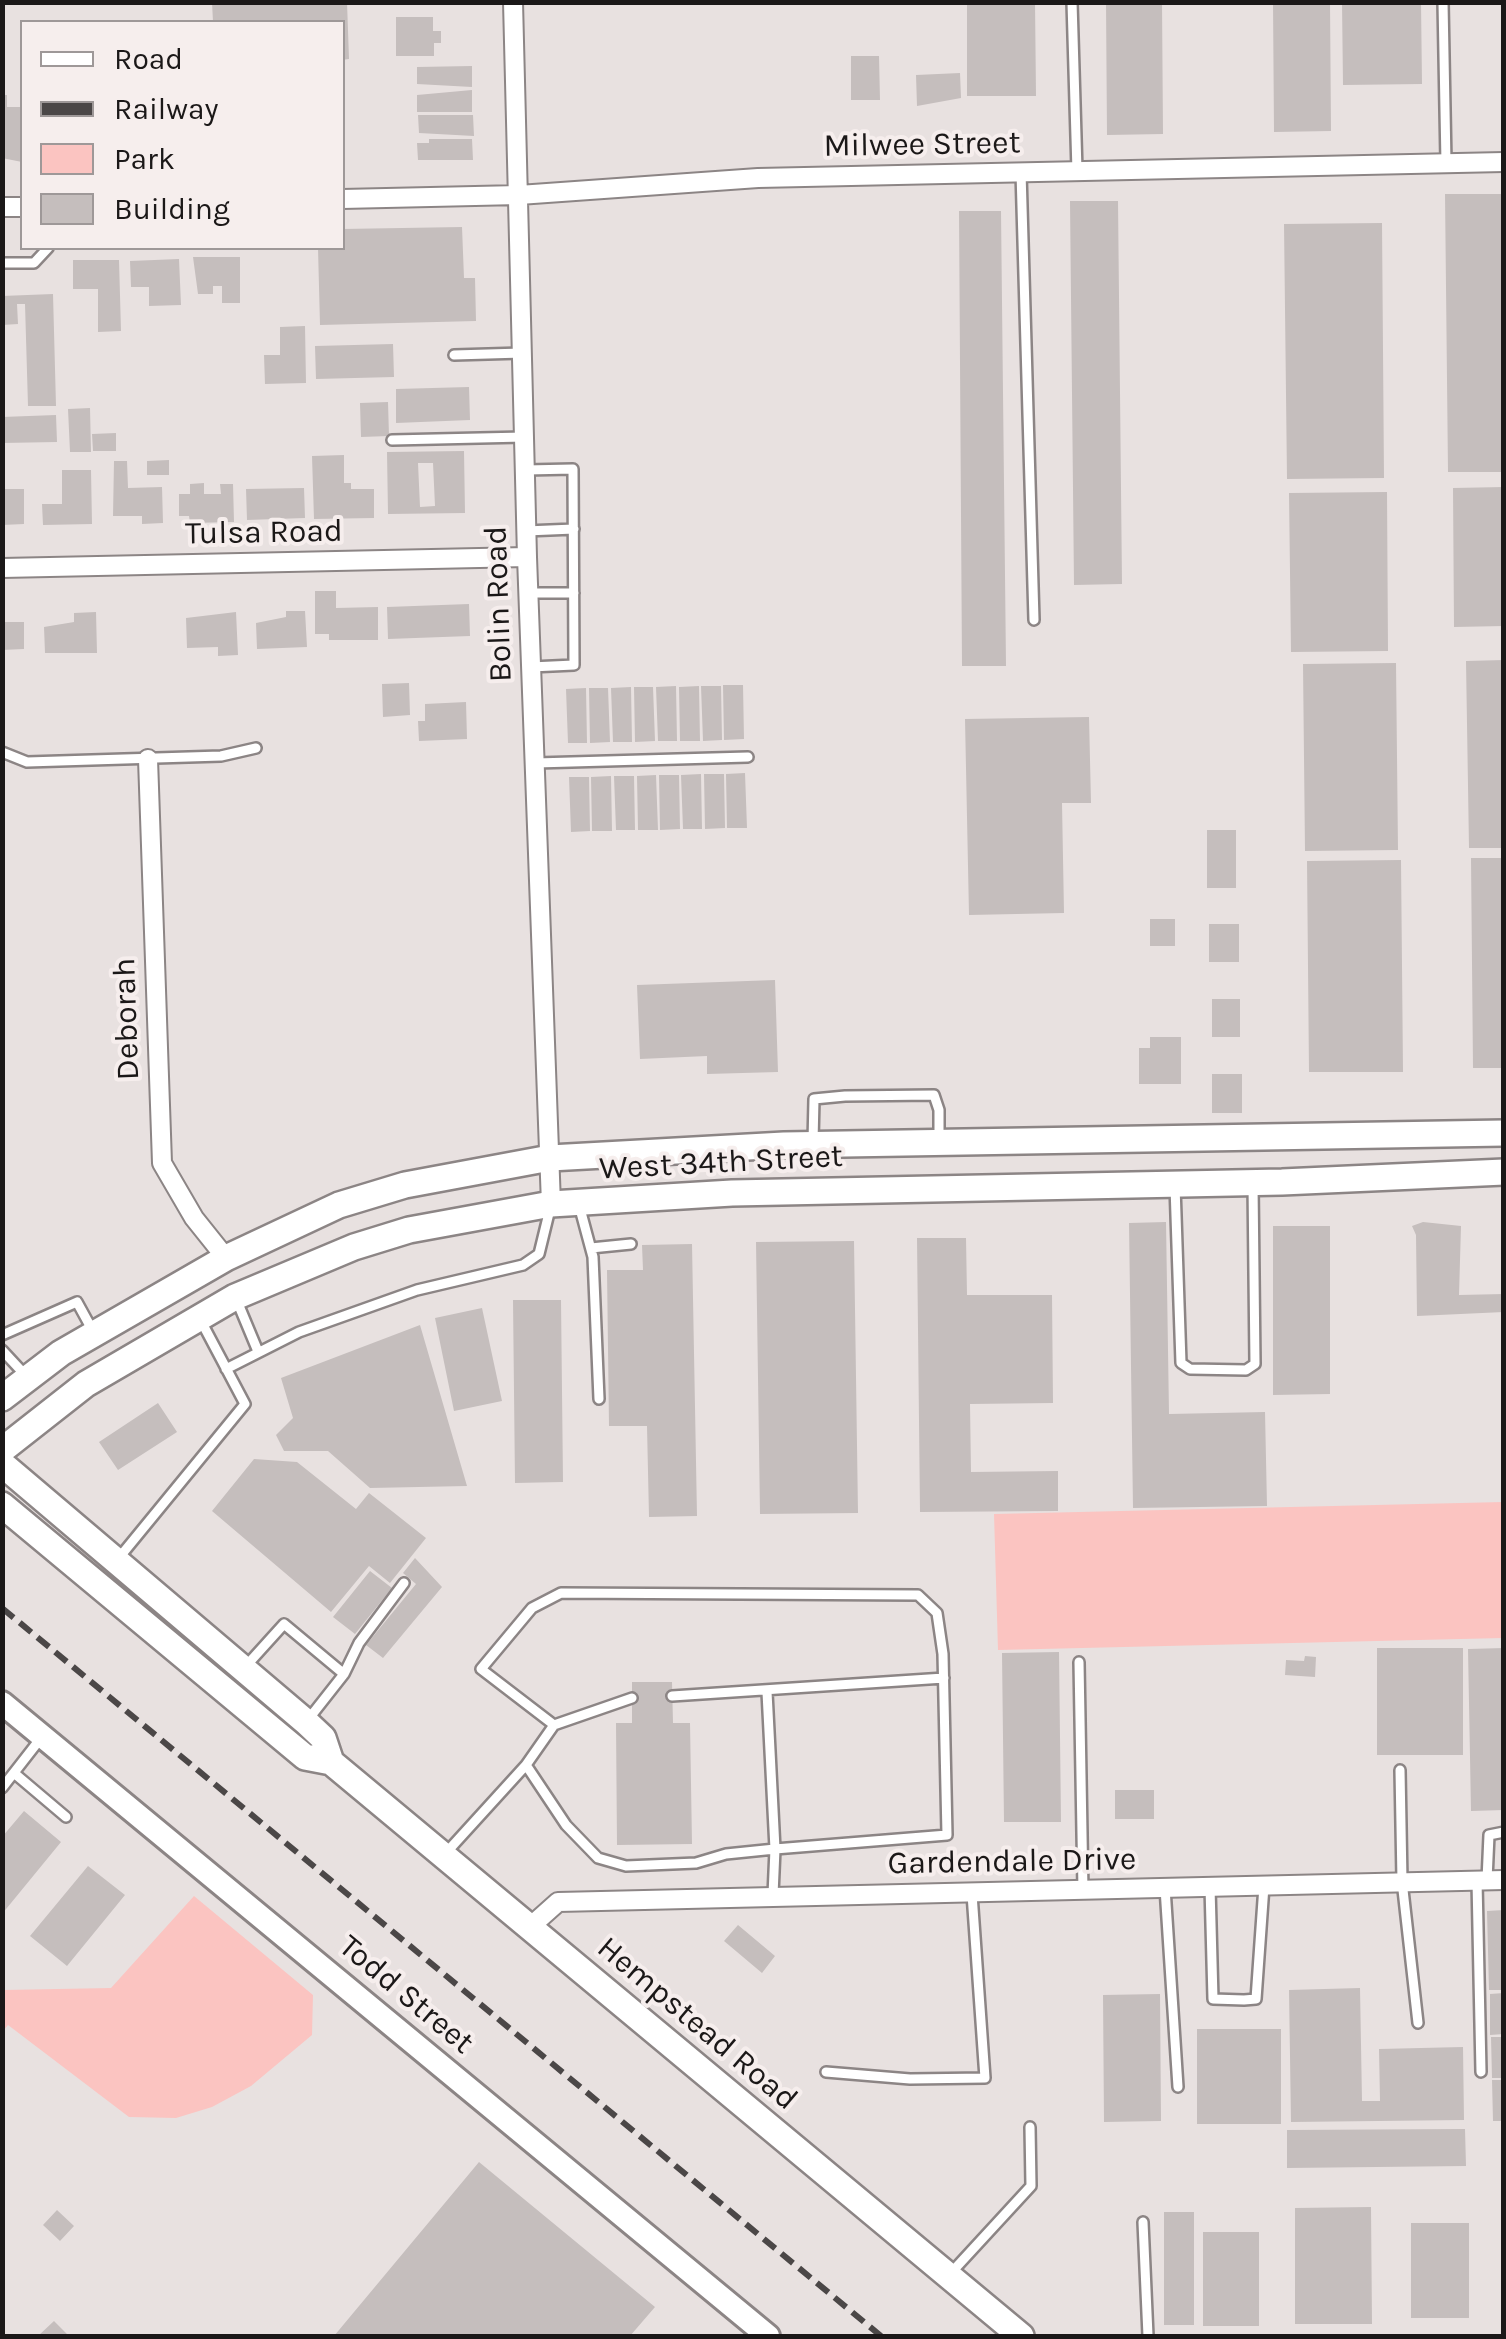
<!DOCTYPE html>
<style>
body{margin:0}
#map{position:relative;width:1506px;height:2339px;overflow:hidden;background:#e8e1e0;font-family:Karla,sans-serif}
canvas{display:block}
.frame{position:absolute;inset:0;border:5px solid #1b1818;pointer-events:none}
.legend{position:absolute;left:20px;top:20px;width:325px;height:230px;box-sizing:border-box;background:#f6eeed;border:2px solid #9e9898;margin:0;padding:12px 18px;list-style:none;font-size:30px;color:#1b1818}
.legend li{display:flex;align-items:center;gap:20px;height:50px}
.legend b{width:50px;border:2px solid #9e9898}
</style>
<div id="map">
<canvas width="1506" height="2339"></canvas>
<div class="frame"></div>
<ul class="legend">
<li><b style="height:12px;background:#fff"></b>Road</li>
<li><b style="height:12px;background:#4b4747"></b>Railway</li>
<li><b style="height:28px;background:#fbc4c1"></b>Park</li>
<li><b style="height:28px;background:#c5bebd"></b>Building</li>
</ul>
</div>
<script>
const ctx = document.querySelector('canvas').getContext('2d');
ctx.lineJoin = 'round';
function paint(path, color) {
  ctx.fillStyle = color;
  ctx.fill(path, 'evenodd');
}
function shape(rows) {
  const path = new Path2D();
  for (const r of rows) {
    path.moveTo(r[0], r[1]);
    for (let i = 2; i < r.length; i += 2) path.lineTo(r[i], r[i + 1]);
  }
  return path;
}
function stroke(path, color, width, dash) {
  ctx.strokeStyle = color;
  ctx.lineWidth = width;
  ctx.lineCap = dash ? 'butt' : 'round';
  ctx.setLineDash(dash || []);
  ctx.stroke(path);
}
function write(font, color, halo, rows, align = 'center') {
  ctx.font = font + ' Karla,sans-serif';
  ctx.lineWidth = 8;
  ctx.setLineDash([]);
  ctx.textBaseline = 'middle';
  ctx.strokeStyle = halo;
  ctx.fillStyle = color;
  for (const [text, x, y, turn = 0] of rows) {
    ctx.save();
    ctx.translate(x, y);
    ctx.rotate((+turn || 0) * Math.PI / 180);
    ctx.textAlign = isNaN(turn) ? turn : align;
    if (halo) ctx.strokeText(text, 0, 0);
    ctx.fillText(text, 0, 0);
    ctx.restore();
  }
}
const green = shape([
 [1503,1502,1503,1638,998,1650,994,1514],
 [194,1896,313,1995,312,2035,251,2086,212,2107,176,2118,129,2117,8,2025,3,2031,3,1990,111,1988]
]);
const building = shape([
 [212,2,347,2,349,59,342,60,342,22,213,22],
 [967,2,1035,2,1036,96,967,96],
 [1106,2,1162,2,1163,134,1107,135],
 [1273,2,1330,2,1331,131,1274,132],
 [1342,2,1421,2,1422,84,1343,85],
 [396,17,433,17,433,31,441,31,441,43,434,43,434,56,396,56],
 [851,56,879,56,880,100,851,100],
 [472,66,472,87,417,84,417,67],
 [960,73,961,98,917,106,916,75],
 [472,90,472,112,417,112,417,95],
 [2,95,7,95,7,107,22,107,22,162,2,158],
 [418,115,473,115,474,136,419,133],
 [429,139,472,139,473,160,418,160,417,143,429,143],
 [1445,194,1504,194,1504,472,1448,472],
 [1070,201,1118,201,1122,584,1074,585],
 [959,211,1001,211,1006,666,962,666],
 [1382,223,1384,478,1287,479,1284,224],
 [462,227,464,278,475,278,476,321,320,325,318,248,342,248,342,229],
 [193,257,240,257,240,303,222,303,222,286,213,286,213,294,198,294],
 [179,259,181,305,149,306,149,287,131,287,130,261],
 [73,260,119,260,121,331,98,332,98,289,73,289],
 [53,294,56,406,28,406,25,304,17,304,18,324,2,325,2,296],
 [305,326,306,383,265,384,264,355,280,355,280,327],
 [393,344,394,377,316,379,315,346],
 [469,387,470,420,396,423,396,389],
 [388,402,389,436,361,437,360,403],
 [90,408,91,452,70,452,68,409],
 [56,415,57,442,2,443,2,417],
 [116,433,116,451,93,451,92,434],
 [464,451,465,513,388,514,387,452],
 [418,463,433,463,435,506,420,507],
 [344,455,344,483,351,483,351,489,374,489,374,518,314,519,312,456],
 [169,460,169,475,147,475,147,461],
 [114,461,127,461,128,488,162,487,163,523,142,524,142,516,113,516],
 [62,470,91,470,92,524,43,525,42,504,62,504],
 [204,483,204,494,221,494,220,484,233,484,234,522,190,523,189,516,179,516,179,494,190,494,190,484],
 [1504,487,1504,626,1454,627,1453,488],
 [304,488,305,518,247,520,246,489],
 [4,489,24,489,24,524,2,525],
 [1387,492,1388,651,1291,652,1289,493],
 [315,591,336,591,336,608,378,607,378,640,329,640,329,634,315,634],
 [469,604,470,636,388,639,387,607],
 [286,611,305,611,307,647,257,649,256,623,286,617],
 [96,612,97,653,45,653,44,627,74,622,74,613],
 [236,612,238,655,218,656,218,647,187,648,186,618],
 [2,622,24,622,24,649,2,650],
 [1504,660,1504,848,1469,848,1466,661],
 [1396,663,1398,850,1305,851,1303,664],
 [409,683,410,715,383,717,382,684],
 [723,685,743,685,744,739,724,740],
 [676,686,677,741,658,741,656,687],
 [699,686,700,741,680,741,679,687],
 [701,686,721,686,722,740,703,741],
 [631,687,632,742,613,742,611,688],
 [634,687,653,687,655,741,635,742],
 [586,688,587,743,568,743,566,689],
 [589,688,608,688,610,742,590,743],
 [466,702,467,739,419,741,418,721,425,721,425,704],
 [1089,717,1091,803,1062,803,1064,913,969,915,965,719],
 [745,773,747,828,727,828,726,774],
 [701,774,702,829,683,829,681,775],
 [704,774,724,774,725,828,705,829],
 [656,775,658,830,638,830,637,776],
 [659,775,679,775,680,829,660,830],
 [611,776,612,831,592,831,591,777],
 [614,776,634,776,635,830,616,830],
 [569,777,589,777,590,831,571,832],
 [1207,830,1236,830,1236,888,1207,888],
 [1471,858,1504,858,1504,1068,1473,1068],
 [1401,860,1403,1072,1309,1072,1307,861],
 [1150,919,1175,919,1175,946,1150,946],
 [1209,924,1239,924,1239,962,1209,962],
 [775,980,778,1072,707,1074,707,1056,640,1059,637,985],
 [1212,999,1240,999,1240,1037,1212,1037],
 [1150,1037,1181,1037,1181,1084,1139,1084,1139,1048,1150,1048],
 [1212,1074,1242,1074,1242,1113,1212,1113],
 [1166,1222,1169,1414,1265,1412,1267,1506,1133,1508,1129,1223],
 [1423,1222,1461,1226,1459,1295,1504,1294,1504,1312,1417,1316,1416,1235,1412,1226],
 [1273,1226,1330,1226,1330,1394,1273,1395],
 [917,1238,966,1238,967,1295,1052,1295,1053,1403,970,1404,971,1472,1058,1471,1058,1511,920,1512],
 [854,1241,858,1513,760,1514,756,1242],
 [692,1244,697,1516,649,1517,647,1426,609,1426,607,1270,643,1270,642,1245],
 [513,1300,561,1300,563,1482,515,1483],
 [482,1308,502,1401,454,1411,435,1318],
 [420,1325,467,1486,370,1488,328,1451,284,1451,276,1435,293,1418,281,1378],
 [158,1403,177,1432,118,1470,99,1442],
 [254,1459,297,1462,356,1509,369,1493,426,1538,390,1583,369,1566,331,1612,212,1511],
 [415,1558,442,1587,383,1658,366,1645,416,1584,403,1573],
 [370,1571,392,1588,355,1634,333,1617],
 [1377,1648,1463,1648,1463,1755,1377,1755],
 [1504,1648,1504,1810,1471,1811,1468,1649],
 [1059,1652,1061,1822,1004,1822,1002,1653],
 [1305,1656,1316,1657,1315,1677,1285,1675,1286,1660,1304,1661],
 [632,1682,672,1682,673,1723,690,1723,692,1844,617,1845,616,1723,632,1723],
 [1115,1790,1154,1790,1154,1819,1115,1819],
 [24,1811,61,1842,2,1914,2,1837],
 [88,1866,125,1895,67,1966,30,1936],
 [1504,1910,1504,1990,1489,1990,1487,1911],
 [738,1925,775,1956,762,1973,724,1941],
 [1360,1988,1362,2101,1380,2101,1379,2049,1463,2047,1464,2120,1291,2122,1289,1990],
 [1504,1993,1504,2034,1490,2035,1490,1994],
 [1160,1994,1161,2121,1104,2122,1103,1995],
 [1197,2029,1281,2029,1281,2124,1197,2124],
 [1491,2037,1504,2037,1504,2078,1492,2078],
 [1492,2080,1504,2080,1504,2121,1493,2121],
 [1465,2129,1466,2166,1287,2168,1287,2130],
 [479,2162,655,2307,630,2336,334,2336],
 [1371,2207,1372,2324,1295,2324,1295,2208],
 [57,2210,74,2226,60,2241,43,2225],
 [1164,2212,1194,2212,1194,2325,1164,2325],
 [1411,2223,1469,2223,1469,2318,1411,2318],
 [1203,2232,1259,2232,1259,2326,1203,2326],
 [54,2321,69,2336,38,2336]
]);
const service = shape([
 [1072,2,1077,171],
 [1443,2,1446,163],
 [1021,172,1034,620],
 [2,263,34,263,48,248],
 [454,355,522,353],
 [392,440,524,437],
 [526,470,573,469,574,665,531,667],
 [526,531,574,529],
 [528,593,574,593],
 [2,752,27,762,221,756,256,748],
 [536,763,748,757],
 [813,1142,814,1099,845,1096,934,1095,939,1110,939,1140],
 [1175,1186,1181,1363,1190,1369,1246,1370,1255,1364,1253,1184],
 [579,1205,593,1257,599,1399],
 [591,1248,631,1244],
 [237,1301,257,1349],
 [2,1335,77,1302,94,1333],
 [2,1350,28,1378],
 [226,1369,299,1332,417,1290,523,1265,539,1254,550,1209],
 [118,1559,245,1404,200,1319],
 [1079,1662,1083,1891],
 [246,1666,284,1624,344,1674,307,1721],
 [344,1674,359,1643,404,1583],
 [672,1696,944,1678],
 [554,1725,632,1698],
 [526,1765,554,1725,481,1669,532,1608,561,1593,918,1595,937,1613,943,1654,947,1835,775,1849,767,1692],
 [1400,1770,1402,1881,1418,2023],
 [14,1773,66,1817],
 [2,1788,41,1738],
 [445,1854,526,1765,566,1825,598,1858,626,1866,696,1863,726,1854,775,1849,773,1895],
 [1487,1880,1489,1835,1504,1832],
 [1477,1881,1481,2072],
 [1210,1887,1213,1999,1244,2000,1256,1999,1264,1886],
 [1165,1888,1178,2087],
 [826,2072,910,2079,985,2078,972,1894],
 [1143,2222,1148,2336],
 [950,2274,1031,2186,1030,2127]
]);
const minor = shape([
 [513,2,527,557,551,1204],
 [342,199,519,195,758,178,1504,162],
 [2,207,22,207],
 [2,568,527,557],
 [148,759,162,1163,194,1218,226,1258],
 [530,1927,558,1902,1504,1880]
]);
const tertiary = shape([
 [2,1703,768,2336]
]);
const secondary = shape([
 [2,1398,61,1353,226,1258,339,1205,405,1185,550,1158,784,1145,1504,1133],
 [2,1450,86,1384,235,1297,354,1247,409,1230,551,1204,732,1193,1282,1182,1504,1172],
 [2,1464,306,1722,323,1738,331,1762],
 [2,1505,305,1757,331,1762,1021,2336]
]);
const rail = shape([
 [2,1608,881,2336]
]);
const streetNames = [
 ["Milwee Street",922,145,-1],
 ["Tulsa Road",264,533,-1],
 ["Bolin Road",499,604,-92],
 ["Deborah",127,1019,-92],
 ["West 34th Street",721,1163,-3],
 ["Gardendale Drive",1012,1862,-1],
 ["Todd Street",406,1995,40],
 ["Hempstead Road",697,2024,40]
];
paint(green, '#fbc4c1');
paint(building, '#c5bebd');
stroke(service, '#8c8585', 14);
stroke(minor, '#8c8585', 22);
stroke(tertiary, '#8c8585', 28);
stroke(secondary, '#8c8585', 30);
stroke(service, '#fff', 9);
stroke(minor, '#fff', 18);
stroke(tertiary, '#fff', 22);
stroke(secondary, '#fff', 25);
stroke(rail, '#4b4747', 6, [15, 8]);
write('32px', '#1b1818', '#f6eeed', streetNames);
</script>
